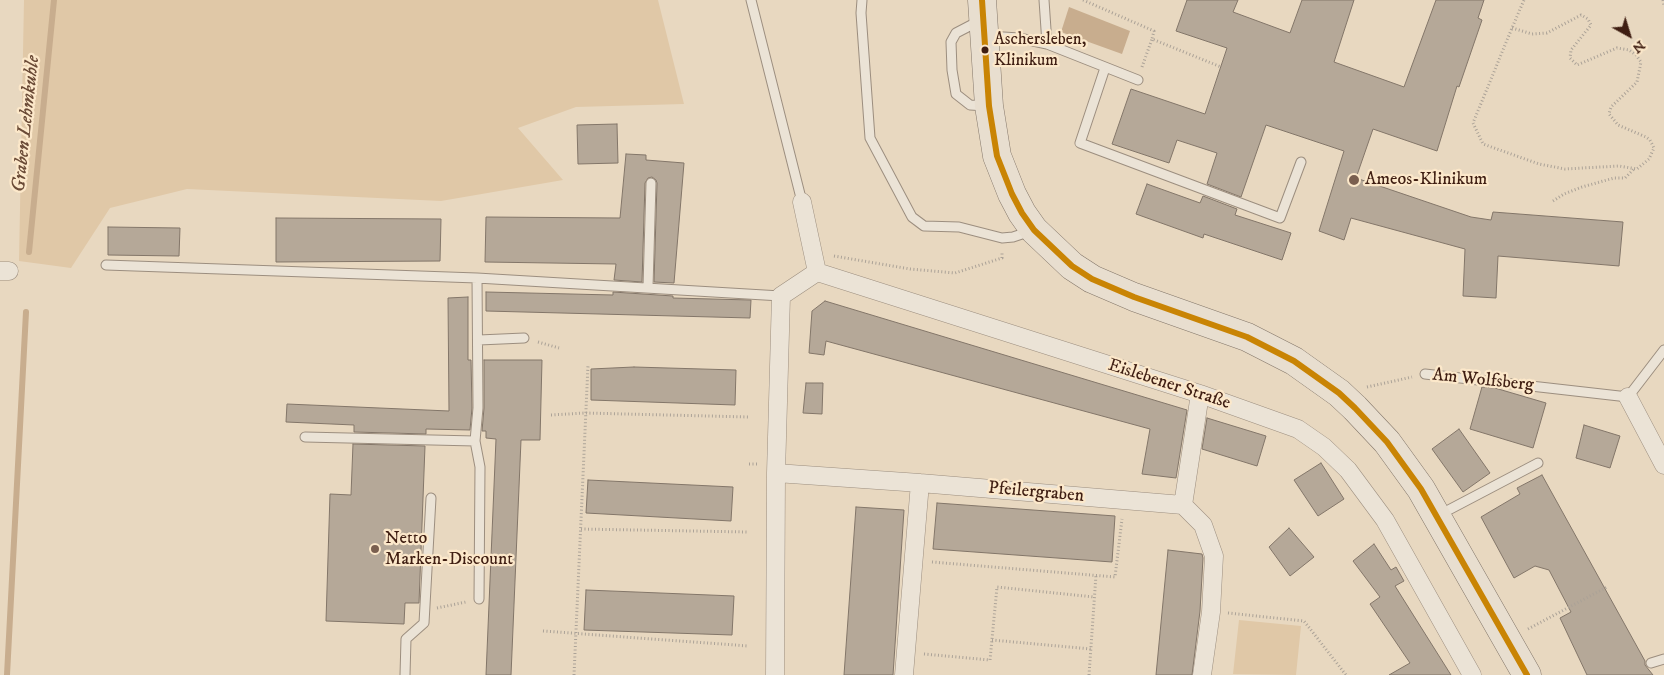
<!DOCTYPE html>
<meta charset="utf-8">
<style>
body{margin:0}
#map{position:relative;width:1664px;height:675px;overflow:hidden;background:#e8d8c0;font-family:"IM FELL DW Pica",serif}
canvas{display:block}
.north{position:absolute;left:1604px;top:10px;width:50px;height:50px;-webkit-text-stroke:4px #fce8ca;paint-order:stroke;rotate:141deg;font-size:14px;font-weight:700;line-height:20px;text-align:center;color:#3f1e12}
.north::after{content:'';display:block;margin:auto;width:18px;height:22px;background:#3f1e12;clip-path:polygon(50% 0,100% 100%,50% 72%,0 100%)}
</style>
<div id="map">
<canvas width="1664" height="675"></canvas>
<div class="north">N</div>
</div>
<script>
const ctx = document.querySelector('canvas').getContext('2d');
ctx.lineJoin = 'round';
function paint(path, color) {
  ctx.fillStyle = color;
  ctx.fill(path, 'evenodd');
}
function shape(rows) {
  const path = new Path2D();
  for (const r of rows) {
    path.moveTo(r[0], r[1]);
    for (let i = 2; i < r.length; i += 2) path.lineTo(r[i], r[i + 1]);
  }
  return path;
}
function stroke(path, color, width, dash) {
  ctx.strokeStyle = color;
  ctx.lineWidth = width;
  ctx.lineCap = dash ? 'butt' : 'round';
  ctx.setLineDash(dash || []);
  ctx.stroke(path);
}
function write(font, color, halo, rows, align = 'center') {
  ctx.font = font + ' "IM FELL DW Pica",serif';
  ctx.lineWidth = 4.5;
  ctx.setLineDash([]);
  ctx.textBaseline = 'middle';
  ctx.strokeStyle = halo;
  ctx.fillStyle = color;
  for (const [text, x, y, turn = 0] of rows) {
    ctx.save();
    ctx.translate(x, y);
    ctx.rotate((+turn || 0) * Math.PI / 180);
    ctx.textAlign = isNaN(turn) ? turn : align;
    if (halo) ctx.strokeText(text, 0, 0);
    ctx.fillText(text, 0, 0);
    ctx.restore();
  }
}
const green = shape([
 [24,0,658,0,684,104,576,107,518,128,563,180,441,201,187,189,110,208,71,268,19,261],
 [1239,620,1301,626,1296,675,1233,674]
]);
const water = shape([
 [1069,7,1130,31,1122,54,1061,32]
]);
const stream = shape([
 [29,252,54,0],
 [7,675,26,312]
]);
const building = shape([
 [1187,0,1238,0,1233,12,1290,33,1302,0,1354,0,1334,62,1404,87,1436,0,1484,0,1478,18,1482,20,1459,87,1457,86,1437,151,1373,129,1356,178,1471,217,1491,220,1493,212,1623,222,1619,266,1498,256,1496,298,1463,296,1465,249,1351,218,1344,240,1319,231,1344,151,1266,125,1241,197,1207,184,1217,153,1177,140,1169,163,1112,144,1131,89,1205,114,1227,48,1176,31,1187,0],
 [617,124,618,163,578,164,577,125,617,124],
 [626,154,646,155,646,160,684,163,674,283,654,282,657,183,656,180,652,177,648,178,645,183,642,282,614,280,616,264,485,262,486,217,620,218,626,154],
 [1147,184,1200,203,1203,196,1237,209,1235,215,1291,233,1282,260,1204,234,1203,238,1136,214,1147,184],
 [276,218,441,219,440,261,276,262,276,218],
 [108,227,180,228,179,256,108,255,108,227],
 [486,292,613,295,613,292,673,296,673,298,751,300,750,318,486,311,486,292],
 [468,297,468,360,471,360,472,408,470,430,426,429,426,434,354,432,354,425,286,422,287,404,449,411,448,298,468,297],
 [825,301,1187,410,1176,478,1142,474,1150,429,826,341,824,355,809,353,812,311,825,301],
 [484,360,542,360,540,440,521,440,511,675,486,675,496,439,486,438,486,431,482,431,484,408,484,360],
 [634,367,736,370,735,405,591,400,591,369,634,367],
 [806,383,823,383,822,414,803,413,806,383],
 [1482,387,1495,388,1546,403,1533,448,1470,429,1482,387],
 [1207,418,1266,436,1257,466,1202,449,1207,418],
 [1584,425,1620,436,1610,468,1576,458,1584,425],
 [1459,429,1490,473,1463,492,1432,449,1459,429],
 [353,444,425,446,419,603,405,603,404,624,326,621,330,494,351,495,353,444],
 [1321,463,1344,499,1318,516,1294,480,1321,463],
 [1542,475,1645,661,1645,665,1653,675,1587,675,1560,618,1571,612,1549,570,1535,566,1514,578,1481,517,1520,494,1517,488,1542,475],
 [588,480,733,487,731,521,586,513,588,480],
 [937,503,1115,516,1112,562,933,549,937,503],
 [856,507,904,510,893,675,844,675,856,507],
 [1289,528,1314,557,1290,576,1269,547,1289,528],
 [1374,544,1391,570,1396,567,1404,581,1395,586,1451,675,1389,675,1410,663,1370,604,1380,597,1353,561,1374,544],
 [1168,550,1202,554,1203,558,1200,611,1192,675,1156,675,1168,550],
 [586,590,734,596,732,635,584,630,586,590]
]);
const path = shape([
 [1083,0,1154,31,1152,39,1221,67],
 [1663,0,1664,6],
 [1512,28,1532,34,1547,33,1581,15,1588,19,1591,25,1571,50,1570,58,1577,65,1617,48,1629,50,1636,55,1641,62,1637,82,1611,107,1609,114,1618,125,1646,137,1650,140,1654,148,1649,159,1637,169,1619,166,1565,169,1539,164,1483,144,1473,123,1512,28,1524,0],
 [1142,67,1152,39],
 [1553,201,1564,194,1582,187,1614,178,1625,178,1634,169],
 [834,256,910,269,955,273,1002,258,1002,251],
 [538,342,559,348],
 [1367,387,1412,377],
 [551,415,585,413,749,417],
 [749,464,758,464],
 [581,529,748,532],
 [932,562,1115,577,1122,519],
 [437,608,466,602],
 [1228,613,1304,621,1346,675],
 [1528,629,1607,587],
 [543,631,748,646],
 [992,640,1091,649],
 [924,654,990,660,997,587,1094,597],
 [574,675,588,365],
 [1089,675,1096,575]
]);
const service = shape([
 [751,0,802,202],
 [862,0,861,13,870,138,912,217,924,226,959,227,1002,238,1013,237,1031,231],
 [1044,0,1047,44],
 [981,20,956,33,951,42,952,70,956,94,970,105,986,106],
 [988,36,1019,38,1047,44,1138,80],
 [1105,68,1080,143,1280,218,1301,162],
 [106,265,477,278,781,296],
 [477,278,478,408,475,441,480,467,479,599],
 [648,287,651,183],
 [479,340,524,338],
 [1425,374,1628,397,1664,350],
 [305,437,475,441],
 [1439,515,1538,463],
 [1651,663,1664,659],
 [405,675,406,639,424,623,431,498]
]);
const minor = shape([
 [802,202,817,272],
 [0,271,9,271],
 [817,272,1200,394,1298,429,1324,447,1348,470,1385,520,1472,675],
 [1628,397,1664,465],
 [776,473,920,483,1183,505],
 [1183,505,1203,525,1214,556,1211,612,1202,675],
 [1183,505,1200,394],
 [775,675,776,473,781,296,817,272],
 [904,675,920,483]
]);
const primary = shape([
 [982,0,989,106,997,156,1012,194,1022,213,1034,230,1072,266,1092,279,1134,297,1247,337,1294,361,1339,393,1355,408,1387,442,1421,489,1527,675]
]);
const bus1 = shape([
 [982,0,989,106,997,156,1012,194,1022,213,1034,230,1072,266,1092,279,1134,297,1247,337,1294,361,1339,393,1355,408,1387,442,1421,489,1527,675]
]);
const markers = [
 [985,50,4.5,"#3f1e12"],
 [1354,180,6,"#7a5f4f"],
 [375,549,5,"#7a5f4f"]
];
const busNames = [
 ["Aschersleben,",994,40],
 ["Klinikum",994,61]
];
const poiNames = [
 ["Ameos-Klinikum",1365,180],
 ["Netto",385,539],
 ["Marken-Discount",385,560]
];
const streetNames = [
 ["Am Wolfsberg",1483,381,6],
 ["Eislebener Straße",1169,385,18],
 ["Pfeilergraben",1036,493,5]
];
const waterNames = [
 ["Graben Lehmkuhle",27,124,-84]
];
paint(green, '#e0c8a7');
paint(water, '#c8ad8e');
stroke(stream, '#c8ad8e', 6);
paint(building, '#b5a898');
stroke(building, '#837669', 1);
stroke(service, '#9c8e7f', 11);
stroke(minor, '#9c8e7f', 19);
stroke(primary, '#837669', 29);
stroke(path, '#aba297', 3, [1, 2.5]);
stroke(service, '#ebe3d6', 9);
stroke(minor, '#ebe3d6', 18);
stroke(primary, '#e8decf', 28);
stroke(bus1, '#c98404', 6);
for (const [x, y, r, color] of markers) {
  const dot = new Path2D();
  dot.arc(x, y, r, 0, 2 * Math.PI);
  ctx.fillStyle = color;
  ctx.fill(dot);
  stroke(dot, '#fce8ca', 2);
}
write('17px', '#3f1e12', '#fce8ca', busNames, 'left');
write('18px', '#3f1e12', '#fce8ca', poiNames, 'left');
write('18px', '#3f1e12', '#fce8ca', streetNames);
write('italic 19px', '#6a4a36', '#fce8ca', waterNames);
</script>
